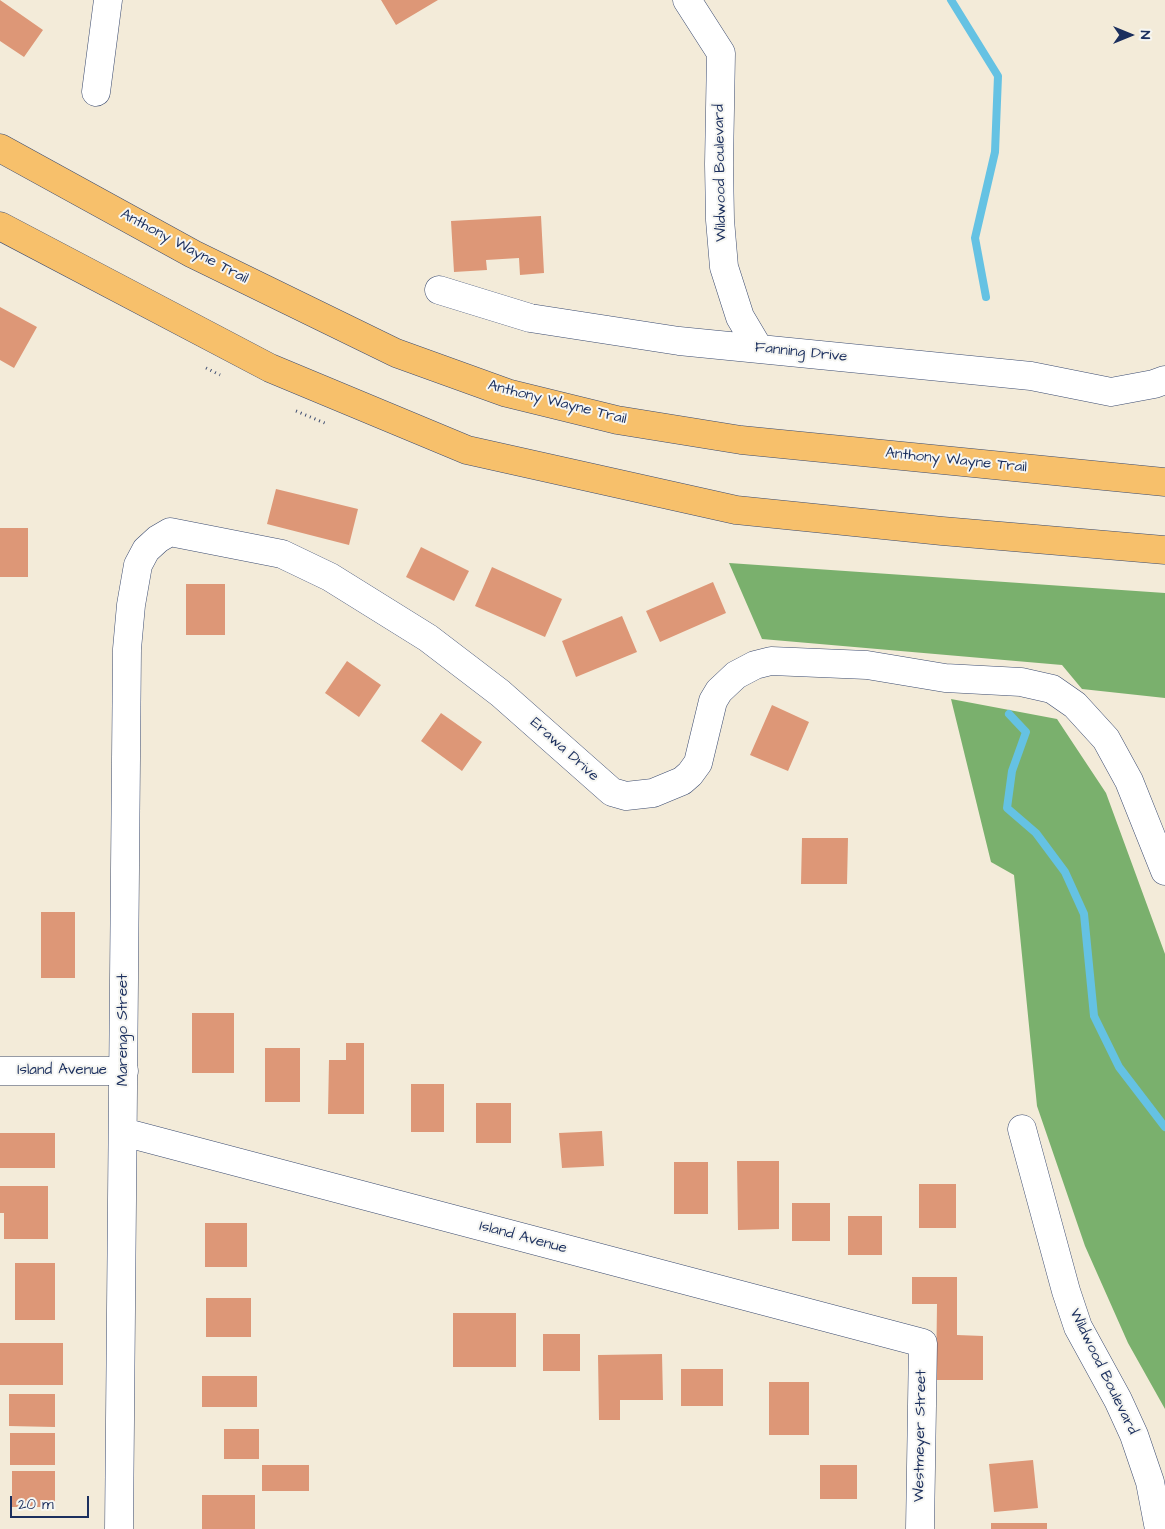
<!DOCTYPE html>
<style>
body{margin:0}
#map{position:relative;width:1165px;height:1529px;overflow:hidden;background:#f3ebd9;font-family:"Architects Daughter",sans-serif}
canvas{display:block}
.north{position:absolute;left:1105px;top:10px;width:50px;height:50px;-webkit-text-stroke:4px #f6f6f2;paint-order:stroke;rotate:90deg;font-size:14px;font-weight:700;line-height:20px;text-align:center;color:#1b2f5e}
.north::after{content:'';display:block;margin:auto;width:18px;height:22px;background:#1b2f5e;clip-path:polygon(50% 0,100% 100%,50% 72%,0 100%)}
.scale{position:absolute;left:10px;top:1496px;width:79px;height:22px;box-sizing:border-box;border:2px solid #1b2f5e;border-top:0;padding-left:6px;font-size:15px;line-height:18px;white-space:nowrap;color:#1b2f5e;-webkit-text-stroke:4px #f6f6f2;paint-order:stroke}
</style>
<div id="map">
<canvas width="1165" height="1529"></canvas>
<div class="north">N</div>
<div class="scale">20 m</div>
</div>
<script>
const ctx = document.querySelector('canvas').getContext('2d');
ctx.lineJoin = 'round';
function paint(path, color) {
  ctx.fillStyle = color;
  ctx.fill(path, 'evenodd');
}
function shape(rows) {
  const path = new Path2D();
  for (const r of rows) {
    path.moveTo(r[0], r[1]);
    for (let i = 2; i < r.length; i += 2) path.lineTo(r[i], r[i + 1]);
  }
  return path;
}
function stroke(path, color, width, dash) {
  ctx.strokeStyle = color;
  ctx.lineWidth = width;
  ctx.lineCap = dash ? 'butt' : 'round';
  ctx.setLineDash(dash || []);
  ctx.stroke(path);
}
function write(font, color, halo, rows, align = 'center') {
  ctx.font = font + ' "Architects Daughter",sans-serif';
  ctx.lineWidth = 4;
  ctx.setLineDash([]);
  ctx.textBaseline = 'middle';
  ctx.strokeStyle = halo;
  ctx.fillStyle = color;
  for (const [text, x, y, turn = 0] of rows) {
    ctx.save();
    ctx.translate(x, y);
    ctx.rotate((+turn || 0) * Math.PI / 180);
    ctx.textAlign = isNaN(turn) ? turn : align;
    if (halo) ctx.strokeText(text, 0, 0);
    ctx.fillText(text, 0, 0);
    ctx.restore();
  }
}
const forest = shape([
 [729,563,1165,593,1165,698,1082,689,1062,665,762,639],
 [951,699,1057,719,1106,793,1165,954,1165,1409,1128,1343,1085,1246,1037,1106,1014,875,991,862]
]);
const stream = shape([
 [951,0,998,76,995,152,975,238,986,297],
 [1009,714,1026,732,1012,771,1007,808,1036,833,1065,872,1084,914,1094,1016,1119,1067,1165,1127]
]);
const building = shape([
 [0,0,43,30,24,57,0,41],
 [381,0,438,0,396,25],
 [541,216,544,273,520,275,519,258,486,260,487,270,454,272,451,221],
 [0,307,37,327,14,368,0,360],
 [276,489,358,509,349,545,267,524],
 [0,528,28,528,28,577,0,577],
 [421,547,469,571,454,601,406,577],
 [492,567,562,599,545,637,475,606],
 [713,582,726,613,660,642,646,611],
 [186,584,225,584,225,635,186,635],
 [622,616,637,652,576,677,562,641],
 [347,661,381,685,359,717,325,693],
 [772,705,809,722,788,771,750,755],
 [441,713,482,742,462,771,421,741],
 [802,838,848,838,847,884,801,884],
 [41,912,75,912,75,978,41,978],
 [192,1013,234,1013,234,1073,192,1073],
 [346,1043,364,1043,364,1114,328,1114,329,1060,346,1060],
 [265,1048,300,1048,300,1102,265,1102],
 [411,1084,444,1084,444,1132,411,1132],
 [476,1103,511,1103,511,1143,476,1143],
 [602,1131,604,1166,562,1168,559,1133],
 [0,1133,55,1133,55,1168,0,1168],
 [737,1161,779,1161,779,1229,738,1230],
 [674,1162,708,1162,708,1214,674,1214],
 [919,1184,956,1184,956,1228,919,1228],
 [0,1186,48,1186,48,1239,4,1239,4,1213,0,1213],
 [792,1203,830,1203,830,1241,792,1241],
 [848,1216,882,1216,882,1255,848,1255],
 [205,1223,247,1223,247,1267,205,1267],
 [15,1263,55,1263,55,1320,15,1320],
 [912,1277,957,1277,957,1335,983,1336,983,1380,936,1380,937,1304,912,1304],
 [206,1298,251,1298,251,1337,206,1337],
 [453,1313,516,1313,516,1367,453,1367],
 [543,1334,580,1334,580,1371,543,1371],
 [0,1343,63,1343,63,1385,0,1385],
 [662,1354,663,1400,620,1400,620,1420,599,1420,598,1355],
 [681,1369,723,1369,723,1406,681,1406],
 [202,1376,257,1376,257,1407,202,1407],
 [769,1382,809,1382,809,1435,769,1435],
 [9,1394,55,1394,55,1427,9,1426],
 [224,1429,259,1429,259,1459,224,1459],
 [10,1433,55,1433,55,1465,10,1465],
 [1033,1460,1038,1508,994,1512,989,1464],
 [262,1465,309,1465,309,1491,262,1491],
 [820,1465,857,1465,857,1499,820,1499],
 [12,1471,55,1471,55,1507,12,1507],
 [202,1495,255,1495,255,1529,202,1529],
 [991,1523,1047,1523,1047,1529,991,1529]
]);
const path = shape([
 [206,368,220,375],
 [296,411,327,424]
]);
const minor = shape([
 [687,0,721,53,719,164,720,220,724,267,740,317,759,349],
 [96,92,108,0],
 [439,290,530,318,679,341,1031,376,1111,392,1154,384,1165,380],
 [0,1071,124,1071],
 [1022,1129,1066,1291,1078,1327,1118,1400,1134,1435,1150,1482,1159,1529],
 [123,1132,923,1343,920,1529],
 [119,1529,127,649,131,605,138,565,146,550,158,539,170,532,282,554,330,577,428,638,500,693,612,792,626,796,653,793,682,781,690,774,698,763,713,701,719,691,736,675,755,665,771,661,867,665,945,678,1021,682,1052,689,1075,705,1106,739,1129,781,1165,871]
]);
const highway = shape([
 [0,148,193,254,396,353,507,393,617,420,741,440,1165,482],
 [0,226,270,368,467,450,736,510,942,531,1165,550]
]);
const streetNames = [
 ["Wildwood Boulevard",721,173,-91],
 ["Anthony Wayne Trail",184,247,28],
 ["Fanning Drive",801,353,6],
 ["Anthony Wayne Trail",557,403,14],
 ["Anthony Wayne Trail",956,461,6],
 ["Erawa Drive",564,750,42],
 ["Marengo Street",124,1030,-90],
 ["Island Avenue",62,1071],
 ["Island Avenue",523,1238,15],
 ["Wildwood Boulevard",1103,1372,64],
 ["Westmeyer Street",921,1436,-89]
];
paint(forest, '#7ab06d');
stroke(stream, '#65c2e3', 8);
paint(building, '#dd9777');
stroke(minor, '#3b4b70', 29);
stroke(highway, '#3b4b70', 29);
stroke(path, '#3b4b70', 3, [1, 4]);
stroke(minor, '#fff', 28);
stroke(highway, '#f7c06b', 28);
write('15px', '#1b2f5e', '#f6f6f2', streetNames);
</script>
